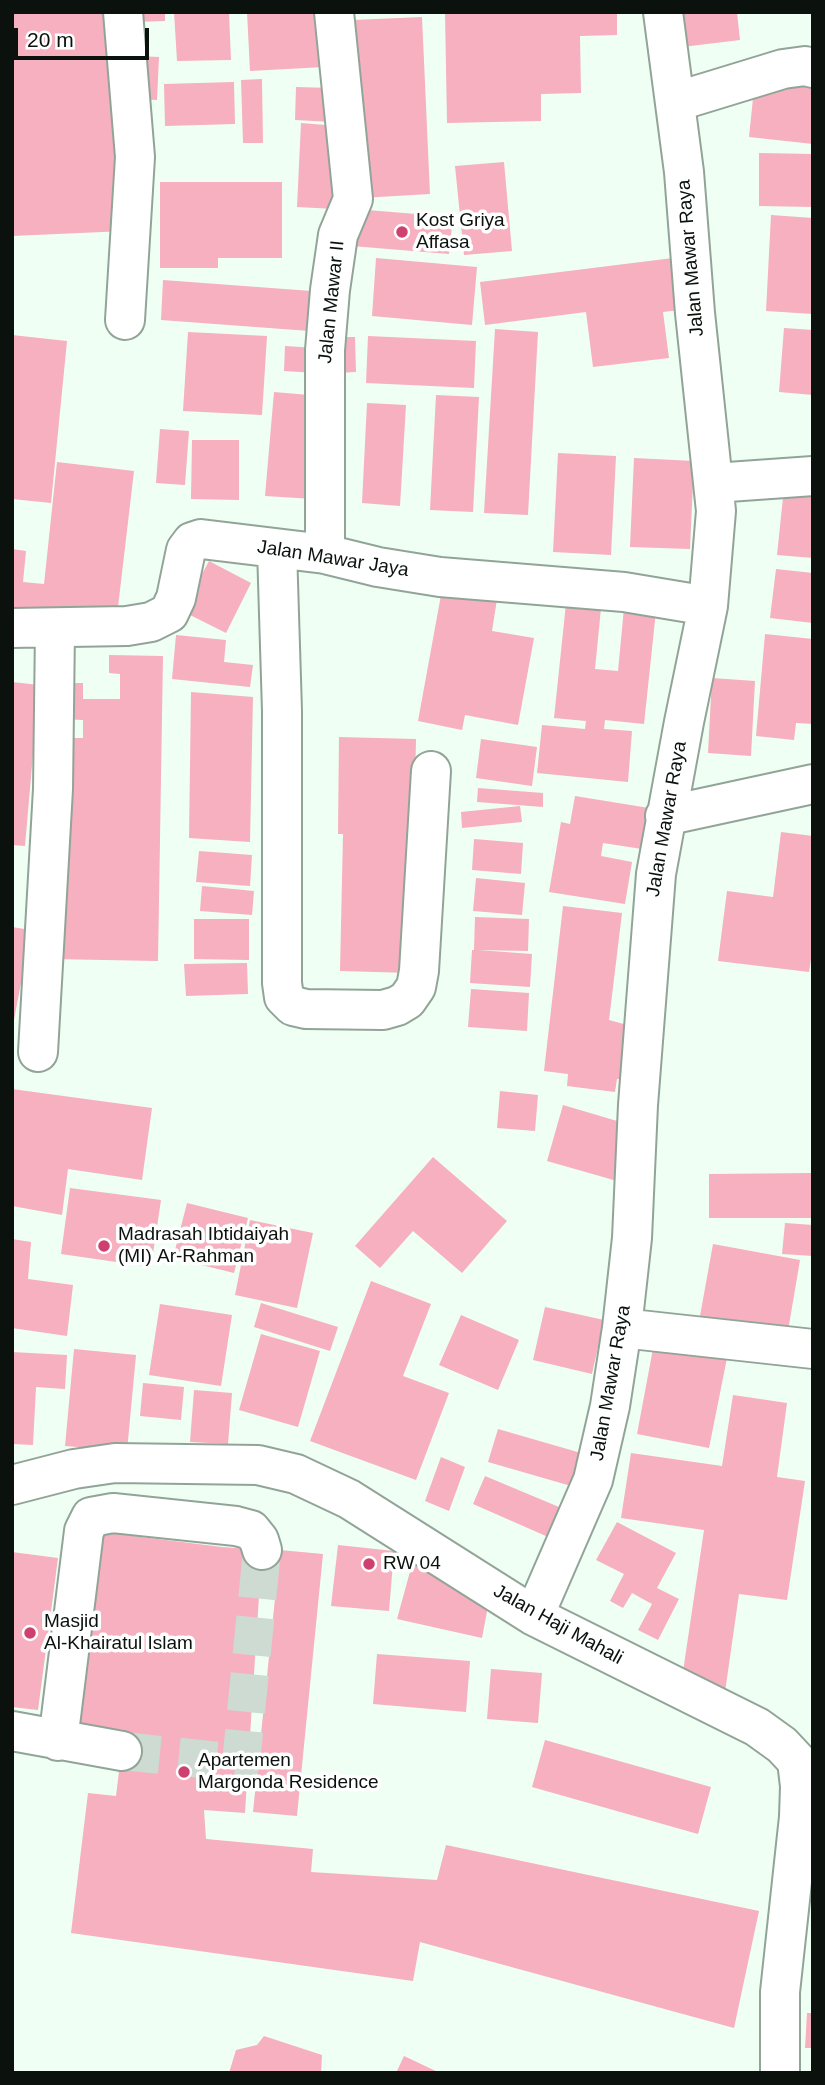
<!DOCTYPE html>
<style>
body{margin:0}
#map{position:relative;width:825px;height:2085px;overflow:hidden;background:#effff4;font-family:Arial,sans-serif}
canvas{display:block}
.frame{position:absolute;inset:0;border:14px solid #0b120e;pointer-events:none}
.scale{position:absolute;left:14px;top:28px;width:135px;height:32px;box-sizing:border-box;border:4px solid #0b120e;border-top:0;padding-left:9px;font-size:21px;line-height:24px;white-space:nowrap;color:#0b120e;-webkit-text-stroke:5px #fff;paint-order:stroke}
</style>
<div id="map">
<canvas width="825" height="2085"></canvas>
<div class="frame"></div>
<div class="scale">20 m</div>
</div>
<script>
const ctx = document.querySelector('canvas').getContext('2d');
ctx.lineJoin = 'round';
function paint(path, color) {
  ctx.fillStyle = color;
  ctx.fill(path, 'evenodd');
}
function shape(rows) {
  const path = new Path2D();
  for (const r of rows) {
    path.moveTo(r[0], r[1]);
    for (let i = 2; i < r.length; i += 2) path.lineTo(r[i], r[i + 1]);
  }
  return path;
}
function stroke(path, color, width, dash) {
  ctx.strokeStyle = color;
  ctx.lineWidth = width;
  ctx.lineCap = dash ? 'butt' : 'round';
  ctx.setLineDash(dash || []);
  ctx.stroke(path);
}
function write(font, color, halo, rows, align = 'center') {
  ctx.font = font + ' Arial,sans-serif';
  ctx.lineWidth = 7;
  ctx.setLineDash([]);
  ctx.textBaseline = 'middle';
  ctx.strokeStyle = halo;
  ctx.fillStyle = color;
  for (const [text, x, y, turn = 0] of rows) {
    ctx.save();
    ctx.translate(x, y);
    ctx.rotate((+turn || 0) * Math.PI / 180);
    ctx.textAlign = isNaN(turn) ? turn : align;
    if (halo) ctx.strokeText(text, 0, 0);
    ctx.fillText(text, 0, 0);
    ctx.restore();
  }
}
const building = shape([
 [12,12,117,12,125,231,12,236],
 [134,12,165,12,165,21,134,22],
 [174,12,229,12,231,60,177,61],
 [247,12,320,12,324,67,250,71],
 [445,12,617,12,617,35,580,36,581,93,541,94,541,121,447,123],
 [671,12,737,12,740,40,674,48],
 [422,17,430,194,361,198,353,20],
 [137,56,159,57,157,100,135,99],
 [262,79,263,143,243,143,241,80],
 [755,79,813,86,813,144,749,137],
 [234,82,235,124,165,126,164,84],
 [296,87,333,88,332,122,295,120],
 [301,123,338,126,335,209,297,207],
 [759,153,813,154,813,207,759,206],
 [504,162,512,251,464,255,455,166],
 [160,182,282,182,282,258,218,258,218,268,160,268],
 [355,209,453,217,449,254,352,246],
 [771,215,813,218,813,314,766,311],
 [681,257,687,309,663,312,669,358,593,367,586,312,485,325,480,282],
 [376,258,477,267,472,325,372,316],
 [163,280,325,292,323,332,161,320],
 [784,328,813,330,813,395,779,392],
 [495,329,538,332,528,515,484,513],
 [188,332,267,336,262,415,183,411],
 [12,335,67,341,51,503,12,499],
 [368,336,476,341,474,388,366,383],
 [335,337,355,337,356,372,335,373],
 [285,346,317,348,316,373,284,371],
 [274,392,321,396,313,499,265,496],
 [436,395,479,397,473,512,430,510],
 [367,403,406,405,400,506,362,503],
 [160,429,189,431,185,485,156,483],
 [192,440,239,440,239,500,191,499],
 [558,453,616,456,611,555,553,552],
 [634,458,694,461,690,549,630,547],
 [57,462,134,471,116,624,12,624,12,549,26,551,23,582,44,584],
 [784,488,813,491,813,558,777,555],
 [209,561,251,583,226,633,182,611],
 [776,569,813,573,813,623,770,618],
 [443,584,498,593,492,631,534,638,518,725,465,715,462,730,418,721],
 [567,594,602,598,595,669,618,671,624,608,656,611,644,724,605,720,604,729,632,731,628,782,537,773,542,725,585,729,586,721,554,718],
 [765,634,813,639,813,724,796,723,794,740,756,736],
 [176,635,226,640,224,662,253,665,250,687,172,679],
 [109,655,163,656,158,961,51,959,55,738,83,738,83,720,62,719,63,683,83,683,83,699,120,699,120,674,109,673],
 [712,678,755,681,751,756,708,753],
 [12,682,39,685,25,846,12,845],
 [191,692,253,697,250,842,189,838],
 [339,737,416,739,411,973,340,971,343,834,338,834],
 [481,739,537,747,532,786,476,778],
 [478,788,543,793,543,807,477,802],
 [575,796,649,808,642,849,603,843,601,856,632,862,625,904,549,892,561,822,570,824],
 [520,806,522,822,462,828,461,812],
 [781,832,813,836,813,946,809,972,718,961,727,891,773,897],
 [474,839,523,843,521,874,472,870],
 [199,851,252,855,250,886,196,882],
 [476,878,525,883,522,915,473,911],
 [202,886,254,891,252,915,200,911],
 [563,906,622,913,609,1020,631,1026,630,1079,617,1079,615,1092,567,1086,568,1074,544,1071],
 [475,917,529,919,528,951,478,950,532,954,530,987,470,983,472,950,474,950],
 [194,919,249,919,249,960,194,959],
 [12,927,31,930,14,1020,12,1020],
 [247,963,248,994,186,996,184,964],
 [471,989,529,993,527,1031,468,1027],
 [12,1089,152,1108,142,1180,68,1169,62,1215,12,1206],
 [500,1091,538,1095,535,1131,497,1128],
 [563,1105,634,1126,617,1181,547,1161],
 [433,1157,507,1221,462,1273,413,1231,380,1268,355,1246],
 [813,1173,813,1218,709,1218,709,1174],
 [70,1188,161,1200,151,1267,61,1254],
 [187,1203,248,1218,234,1273,173,1258],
 [250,1220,313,1233,297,1308,235,1295],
 [785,1223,813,1225,813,1256,782,1254],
 [12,1239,31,1242,28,1279,73,1285,67,1336,12,1328],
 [713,1244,800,1260,788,1331,700,1316],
 [371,1281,431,1304,403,1376,449,1393,416,1480,310,1441],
 [261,1303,338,1327,330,1351,254,1327],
 [160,1304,232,1315,221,1386,149,1375],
 [545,1307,604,1320,592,1374,533,1360],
 [461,1315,519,1340,498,1390,439,1365],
 [261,1334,320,1351,298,1427,239,1410],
 [655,1338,728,1353,709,1448,637,1434],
 [74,1349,136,1355,127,1451,65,1446],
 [12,1352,67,1355,65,1389,36,1387,33,1445,12,1444],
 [143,1383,184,1387,181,1420,140,1416],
 [194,1390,232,1393,228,1444,190,1442],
 [733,1395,787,1403,777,1477,805,1481,787,1600,739,1594,725,1692,681,1685,704,1530,621,1518,631,1453,722,1466],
 [498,1429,588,1455,578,1488,488,1462],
 [441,1457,465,1467,449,1511,425,1501],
 [485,1476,571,1512,555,1540,473,1504],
 [617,1522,676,1553,657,1588,679,1599,658,1640,638,1630,652,1604,632,1593,623,1608,610,1601,624,1574,596,1560],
 [101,1532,222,1547,262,1550,245,1813,204,1810,206,1839,313,1849,311,1872,437,1880,446,1845,759,1911,734,2028,420,1942,413,1981,71,1933,88,1793,116,1796,124,1730,78,1724],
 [338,1545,394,1551,389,1611,331,1606],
 [280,1550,323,1554,297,1816,253,1812],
 [12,1552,58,1558,38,1710,12,1707],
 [414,1557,488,1606,482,1638,397,1619],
 [377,1654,470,1661,466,1712,373,1704],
 [491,1669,542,1673,538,1723,487,1719],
 [545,1740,711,1787,698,1834,532,1787],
 [807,2013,813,2013,813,2048,805,2048],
 [264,2036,322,2055,321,2073,229,2073,236,2050,257,2045],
 [404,2056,440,2073,396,2073]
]);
const minorTunnel = shape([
 [122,1751,241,1763,262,1550]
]);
const minor = shape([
 [123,12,135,157,125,320],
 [675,102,783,69,805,66,813,68],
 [714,483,813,476],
 [277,549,282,711,282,983,284,997,293,1006,306,1009,383,1010,397,1006,407,1000,416,987,419,971,431,771],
 [325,554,325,350,330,290,338,235,353,199,334,12],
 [12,628,127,626,151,622,169,613,176,598,186,550,192,542,201,539,325,554,378,567,440,577,624,592,708,606],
 [665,816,813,784],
 [38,1052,53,789,55,629],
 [622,1328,813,1349],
 [12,1485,74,1469,115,1463,258,1465,296,1474,349,1499,534,1616,757,1727,782,1745,797,1761,800,1786,799,1817,780,1992,780,2073],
 [534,1616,593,1480,610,1406,622,1328,632,1238,638,1105,656,874,684,722,708,606,716,511,695,313,684,172,663,12],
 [12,1731,122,1751],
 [58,1741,84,1531,91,1517,113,1513,236,1526,251,1530,259,1540,262,1550]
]);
const markers = [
 [402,232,7,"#cd406f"],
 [104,1246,7,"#cd406f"],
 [369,1564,7,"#cd406f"],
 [30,1633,7,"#cd406f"],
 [184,1772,7,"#cd406f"]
];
const poiNames = [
 ["Kost Griya",416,221],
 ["Affasa",416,243],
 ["Madrasah Ibtidaiyah",118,1235],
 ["(MI) Ar-Rahman",118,1257],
 ["RW 04",383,1564],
 ["Masjid",44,1622],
 ["Al-Khairatul Islam",44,1644],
 ["Apartemen",198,1761],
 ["Margonda Residence",198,1783]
];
const streetNames = [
 ["Jalan Mawar Raya",691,258,-95],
 ["Jalan Mawar II",332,302,-84],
 ["Jalan Mawar Jaya",333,559,9],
 ["Jalan Mawar Raya",667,819,-80],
 ["Jalan Mawar Raya",611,1383,-80],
 ["Jalan Haji Mahali",558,1625,29]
];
paint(building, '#f6b0bf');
stroke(minorTunnel, '#cddbd2', 38, [38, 19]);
stroke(minor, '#92a498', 42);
stroke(minor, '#fff', 38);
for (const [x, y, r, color] of markers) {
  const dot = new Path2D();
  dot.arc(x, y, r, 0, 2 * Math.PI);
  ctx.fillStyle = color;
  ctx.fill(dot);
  stroke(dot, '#fff', 2.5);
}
write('19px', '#0b120e', '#fff', poiNames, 'left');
write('19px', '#0b120e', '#fff', streetNames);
</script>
